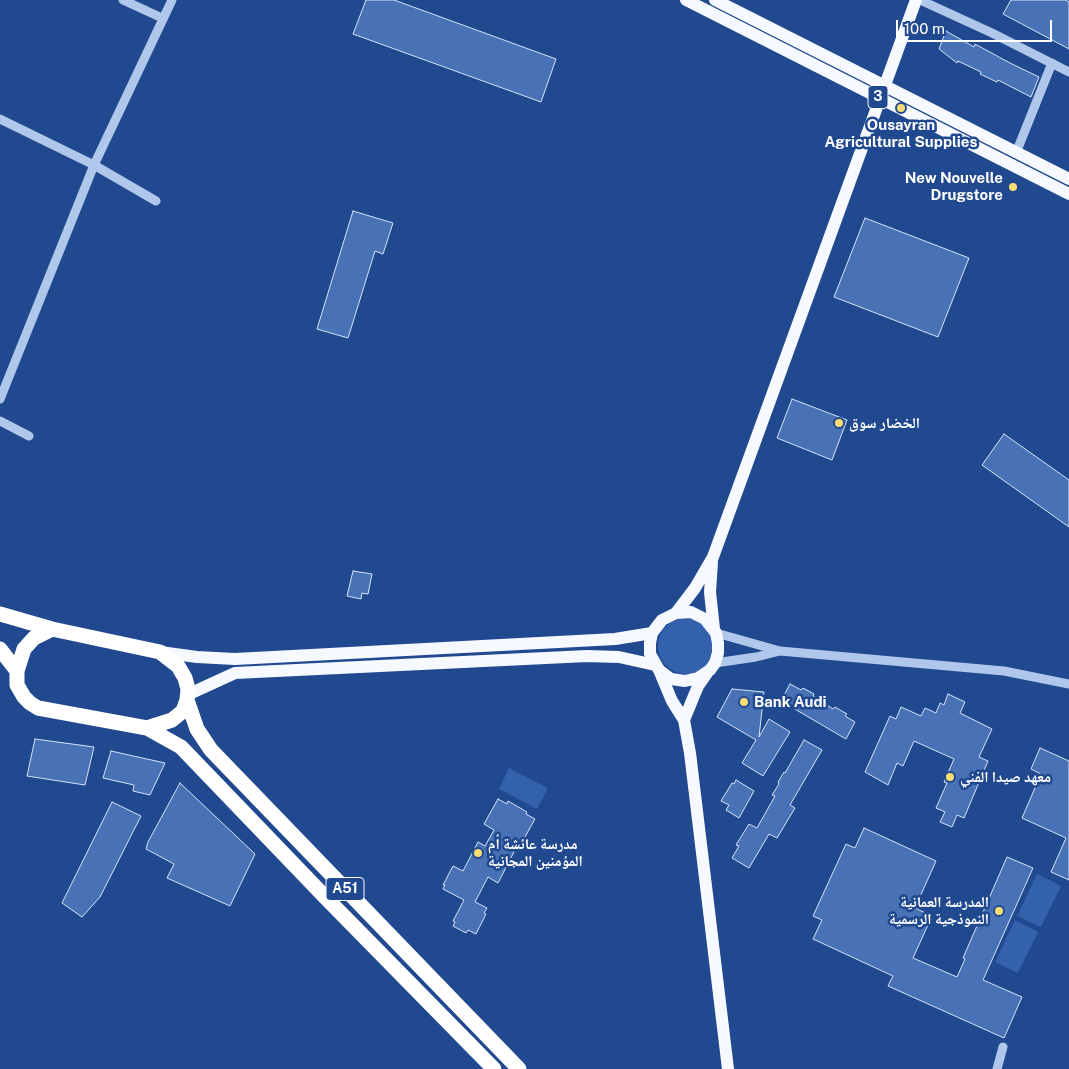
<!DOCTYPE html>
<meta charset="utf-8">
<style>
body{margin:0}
#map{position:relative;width:1069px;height:1069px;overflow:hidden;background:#21498f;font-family:"Public Sans",sans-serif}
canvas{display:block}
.scale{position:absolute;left:896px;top:20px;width:156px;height:22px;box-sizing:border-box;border:2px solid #fff;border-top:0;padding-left:6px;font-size:15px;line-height:18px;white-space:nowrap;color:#fff;-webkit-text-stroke:4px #21498f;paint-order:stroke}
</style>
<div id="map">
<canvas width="1069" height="1069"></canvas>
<div class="scale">100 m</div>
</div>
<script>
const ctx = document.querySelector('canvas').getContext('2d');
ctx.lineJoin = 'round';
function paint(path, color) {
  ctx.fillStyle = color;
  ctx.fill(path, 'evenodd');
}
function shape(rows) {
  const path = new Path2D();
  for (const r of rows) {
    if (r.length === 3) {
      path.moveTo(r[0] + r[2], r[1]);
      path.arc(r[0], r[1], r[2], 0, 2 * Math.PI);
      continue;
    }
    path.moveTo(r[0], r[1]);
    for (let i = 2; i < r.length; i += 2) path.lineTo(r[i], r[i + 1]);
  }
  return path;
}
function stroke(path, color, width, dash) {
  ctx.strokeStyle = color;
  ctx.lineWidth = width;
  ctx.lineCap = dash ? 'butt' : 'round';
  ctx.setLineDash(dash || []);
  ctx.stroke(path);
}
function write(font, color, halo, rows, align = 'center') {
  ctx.font = font + ' "Public Sans","Noto Naskh Arabic",sans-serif';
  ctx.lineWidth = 5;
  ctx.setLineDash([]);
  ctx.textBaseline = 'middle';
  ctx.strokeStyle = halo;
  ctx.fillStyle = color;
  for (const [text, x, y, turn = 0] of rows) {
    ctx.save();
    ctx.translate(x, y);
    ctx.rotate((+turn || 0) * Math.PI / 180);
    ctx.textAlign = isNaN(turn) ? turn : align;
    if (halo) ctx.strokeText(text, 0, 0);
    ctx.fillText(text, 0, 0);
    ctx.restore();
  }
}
const green = shape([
 [686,646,28],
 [509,768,548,788,537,809,499,789],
 [1037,874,1061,886,1041,927,1017,916],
 [1015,920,1038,932,1018,973,995,962]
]);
const building = shape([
 [366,0,394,0,556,59,541,102,353,34,366,0],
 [1011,0,1066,0,1069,2,1069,49,1003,14,1011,0],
 [946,31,974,47,975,44,1010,63,1039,77,1031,97,998,80,997,82,980,74,981,72,958,61,957,63,939,49,946,31],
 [353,211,393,223,383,254,375,251,348,338,317,329,353,211],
 [865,218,969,258,938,337,834,297,865,218],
 [792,399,847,420,832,460,777,438,792,399],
 [1004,434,1069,480,1069,527,982,465,1004,434],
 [353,571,372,574,368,594,362,593,361,599,347,596,353,571],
 [790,684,801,690,803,688,814,694,813,696,833,709,835,707,847,714,845,716,855,722,846,739,781,701,790,684],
 [732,689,764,692,759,737,769,719,790,732,763,776,742,763,756,740,717,717,732,689],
 [948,694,965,702,960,713,992,729,979,757,988,761,964,818,957,815,952,827,940,822,945,812,936,808,947,783,944,782,954,759,914,741,903,766,897,763,888,785,865,772,890,716,896,719,901,707,921,716,925,708,936,713,940,703,944,705,948,694],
 [35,739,94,747,85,785,27,776,35,739],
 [804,740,822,750,790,805,795,808,777,838,769,834,749,868,732,858,739,846,736,845,749,824,757,828,775,796,772,795,779,784,778,782,784,772,785,773,804,740],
 [1040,748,1069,761,1069,880,1051,872,1066,838,1022,818,1041,774,1031,769,1040,748],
 [111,751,165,763,150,795,133,791,134,785,103,778,111,751],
 [736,780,754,791,739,818,726,810,729,805,721,801,732,783,734,784,736,780],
 [180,783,255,854,230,906,167,878,174,864,146,849,148,842,180,783],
 [498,799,507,804,508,801,527,812,526,814,535,819,517,851,515,850,498,883,488,877,475,902,487,908,484,913,486,914,476,934,468,930,466,933,453,926,455,922,453,921,464,900,443,889,445,885,443,885,453,866,463,871,478,842,485,846,494,830,484,824,498,799],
 [112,802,141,816,100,897,82,917,62,903,112,802],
 [864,828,936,861,915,908,932,916,913,958,957,977,965,959,963,958,1007,857,1033,868,983,980,1022,997,1004,1038,888,986,893,976,813,939,822,920,813,916,846,844,855,848,864,828]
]);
const minor = shape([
 [123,0,162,18],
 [920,0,992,33,1069,72],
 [0,119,94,165,156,201],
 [1016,153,1052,63],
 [0,399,94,165,172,0],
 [0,421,29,436],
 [716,633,780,651,1004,671,1069,684],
 [715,663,756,657,780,651],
 [997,1069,1003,1047]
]);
const major = shape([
 [686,0,1069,194],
 [715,0,1069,179],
 [712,562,710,592,714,629],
 [676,613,695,588,713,557,916,0],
 [160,652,197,657,235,659,615,639,652,633,662,620,676,613,691,612,705,619,716,633,718,643,718,653,715,663,710,670,698,678,685,681,671,679,659,670,650,654,650,643,652,633],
 [659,670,672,701,684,720,690,753,728,1069],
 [187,695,235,673,587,656,619,657,655,665],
 [684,720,698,686,707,673]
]);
const highway = shape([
 [0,614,52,629],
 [52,629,160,652,178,666,185,678,188,689,187,700,183,711,172,720,147,728,38,708,30,703,24,697,17,685,17,671,24,649,34,638,52,629],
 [0,649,17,671],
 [187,700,197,729,211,750,519,1069],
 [147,728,181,747,327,899,494,1069]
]);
const markers = [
 [901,108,5,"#f9dc71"],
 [1013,187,5,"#f9dc71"],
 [839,423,5,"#f9dc71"],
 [744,702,5,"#f9dc71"],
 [950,777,5,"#f9dc71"],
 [478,853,5,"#f9dc71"],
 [999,911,5,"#f9dc71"]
];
const shields = [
 [878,97,20],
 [345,889,38]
];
const shieldNames = [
 ["3",878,97],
 ["A51",345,889]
];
const poiNames = [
 ["Ousayran",901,125,"center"],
 ["Agricultural Supplies",901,142,"center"],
 ["New Nouvelle",1003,178,"right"],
 ["Drugstore",1003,195,"right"],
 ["الخضار سوق",849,423],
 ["Bank Audi",754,702],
 ["معهد صيدا الفني",960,777],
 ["مدرسة عائشة أم",488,844],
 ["المؤمنين المجانية",488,861],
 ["المدرسة العمانية",989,902,"right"],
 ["النموذجية الرسمية",989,919,"right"]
];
paint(green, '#3461ac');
paint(building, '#4971b6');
stroke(building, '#d6e3f9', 1);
stroke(minor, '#b0c7ec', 9);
stroke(major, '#f6f9ff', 12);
stroke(highway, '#fff', 15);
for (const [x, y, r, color] of markers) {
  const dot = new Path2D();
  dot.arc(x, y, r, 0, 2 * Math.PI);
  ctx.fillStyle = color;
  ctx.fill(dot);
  stroke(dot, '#21498f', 2);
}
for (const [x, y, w] of shields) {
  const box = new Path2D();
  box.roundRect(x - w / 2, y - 11.5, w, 23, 4);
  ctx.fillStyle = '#21498f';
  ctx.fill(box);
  stroke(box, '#fff', 1);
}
write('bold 14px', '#fff', null, shieldNames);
write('bold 15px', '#fff', '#21498f', poiNames, 'left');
</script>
